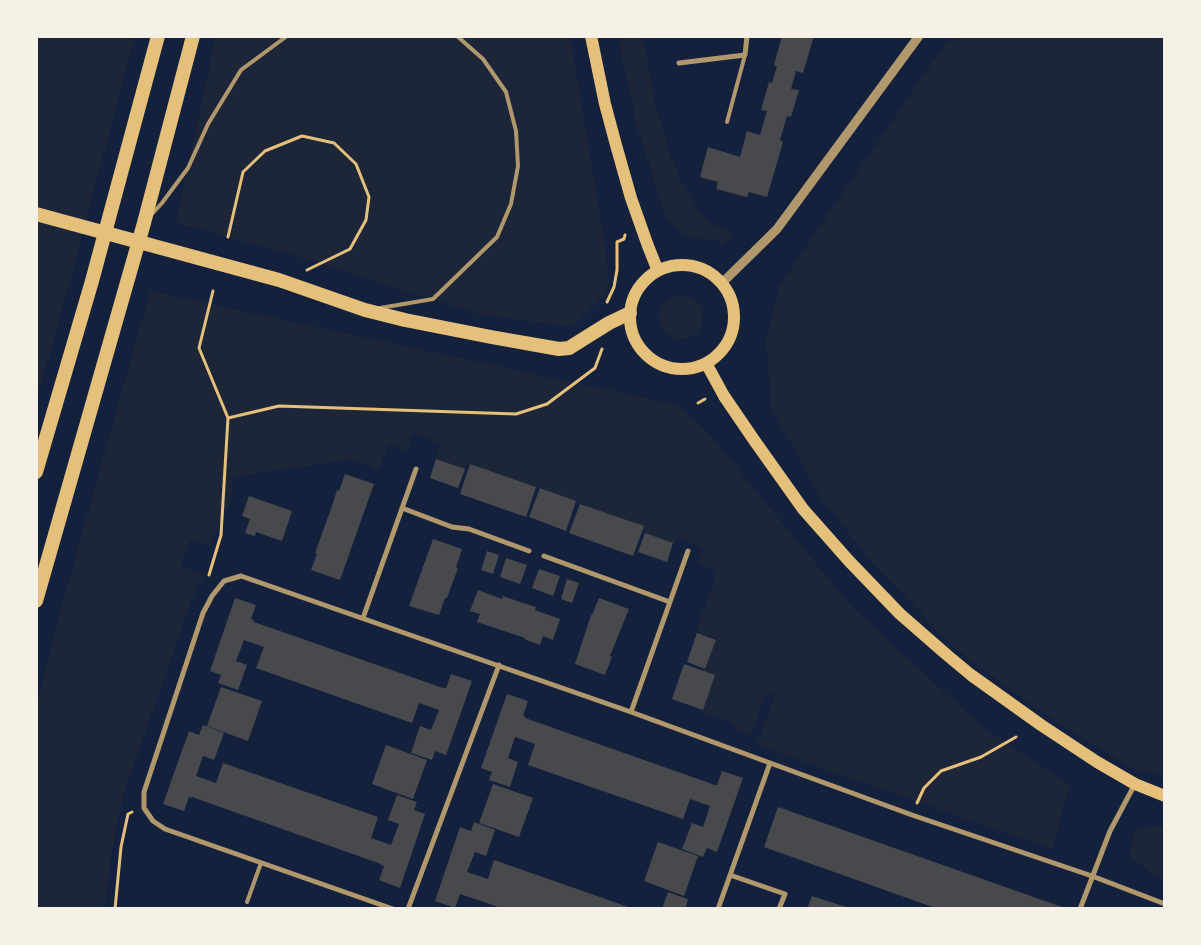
<!DOCTYPE html>
<style>
body{margin:0}
#map{position:relative;width:1201px;height:945px;overflow:hidden;background:#14213d;font-family:"DejaVu Sans",sans-serif}
canvas{display:block}
.frame{position:absolute;inset:0;border:38px solid #f6f1e7;pointer-events:none}
</style>
<div id="map">
<canvas width="1201" height="945"></canvas>
<div class="frame"></div>
</div>
<script>
const ctx = document.querySelector('canvas').getContext('2d');
ctx.lineJoin = 'round';
function paint(path, color) {
  ctx.fillStyle = color;
  ctx.fill(path, 'evenodd');
}
function shape(rows) {
  const path = new Path2D();
  for (const r of rows) {
    if (r.length === 3) {
      path.moveTo(r[0] + r[2], r[1]);
      path.arc(r[0], r[1], r[2], 0, 2 * Math.PI);
      continue;
    }
    path.moveTo(r[0], r[1]);
    for (let i = 2; i < r.length; i += 2) path.lineTo(r[i], r[i + 1]);
  }
  return path;
}
function stroke(path, color, width, dash) {
  ctx.strokeStyle = color;
  ctx.lineWidth = width;
  ctx.lineCap = dash ? 'butt' : 'round';
  ctx.setLineDash(dash || []);
  ctx.stroke(path);
}
const green = shape([
 [36,36,135,36,54,341,36,399],
 [216,36,570,36,607,258,609,291,573,327,482,315,287,253,176,223],
 [618,36,643,36,655,103,671,156,682,183,697,208,709,222,735,234,721,247,718,239,706,240,693,238,678,230,665,215,637,126,621,53],
 [957,36,1165,36,1165,392,1164,396,1165,397,1165,778,1128,766,1035,708,956,649,871,562,817,492,771,406,766,339,779,286,943,47],
 [150,291,678,405,708,433,851,606,983,728,1070,785,1052,849,757,745,775,696,766,693,751,736,737,731,731,722,702,712,703,710,703,671,716,639,696,632,717,571,698,563,703,548,677,537,674,544,645,533,642,531,644,526,580,504,576,501,540,488,536,487,468,463,465,469,436,459,441,444,413,433,407,451,388,444,379,471,371,469,371,467,353,461,353,459,233,477,231,502,209,546,190,540,181,566,204,575,195,591,123,796,113,846,104,909,36,909,36,708,67,587],
 [681,317,22],
 [1154,825,1165,828,1165,880,1149,872,1129,855,1135,832]
]);
const building = shape([
 [782,36,814,36,803,73,796,71,791,89,799,90,791,117,787,116,780,140,783,142,767,197,749,192,747,197,716,189,718,182,700,177,708,147,740,157,747,131,760,135,767,111,761,110,769,82,772,83,777,66,774,65],
 [436,459,465,469,458,488,430,478],
 [470,464,536,487,526,517,460,494],
 [345,474,374,484,340,580,311,570,317,554,315,553,332,506,337,490,339,491],
 [540,488,576,501,566,531,529,517],
 [249,496,292,511,282,541,256,532,255,536,245,533,250,519,242,516],
 [580,504,644,526,633,556,569,533],
 [645,533,673,543,667,562,638,552],
 [433,539,462,549,456,567,458,568,447,598,445,598,439,615,409,606],
 [487,551,499,555,493,574,481,570],
 [506,558,527,565,520,584,500,577],
 [539,569,560,576,553,596,532,588],
 [567,579,579,583,572,603,561,599],
 [478,590,502,599,503,596,520,602,536,607,535,610,560,619,553,640,543,636,540,645,524,639,525,638,477,622,480,614,470,611],
 [235,598,256,605,251,619,254,620,254,622,443,688,446,688,451,674,472,681,446,755,435,751,432,760,411,753,420,726,431,730,439,710,419,703,412,723,256,668,264,647,244,640,236,661,247,665,238,690,218,683,221,675,210,671],
 [599,598,629,609,610,656,612,657,605,675,575,664,591,615,592,615],
 [697,633,716,640,705,669,687,662],
 [684,664,715,675,703,710,672,699],
 [221,687,262,701,248,741,207,726],
 [507,694,528,701,523,716,526,717,525,718,715,785,717,785,722,771,743,778,717,852,707,848,703,857,682,849,692,823,703,827,710,806,690,799,683,819,528,765,535,744,515,737,508,758,518,762,510,787,489,780,492,772,481,768],
 [203,725,224,733,214,760,203,756,196,776,216,783,223,763,378,817,371,838,391,845,399,824,388,820,397,795,417,802,414,810,425,814,400,888,379,880,384,866,381,865,381,864,192,797,191,798,189,797,184,811,163,804,189,731,199,735],
 [386,745,427,760,413,799,372,784],
 [493,784,533,798,519,837,479,823],
 [778,807,1062,907,1061,909,938,909,764,847],
 [474,822,495,830,486,856,475,852,467,872,488,879,494,860,634,909,504,909,460,894,455,908,435,901,460,827,471,831],
 [658,842,698,856,684,896,644,881],
 [668,892,688,899,686,907,690,909,662,909],
 [812,896,849,908,849,909,807,909]
]);
const path = shape([
 [228,237,243,172,265,151,302,136,334,143,356,164,369,197,366,220,350,249,307,270],
 [213,291,199,348,228,418],
 [607,302,614,287,617,270,617,242,624,239,625,235],
 [698,403,705,399],
 [209,575,221,535,228,418,279,406,516,414,547,404,595,368,602,349],
 [917,803,924,788,941,771,981,757,1016,737],
 [115,909,121,847,128,814,132,812]
]);
const service = shape([
 [727,122,745,55],
 [152,214,162,203,188,168,208,124,241,70,287,36],
 [380,308,433,299,497,237,511,204,518,166,516,131,506,92,483,59,457,36],
 [247,902,261,863]
]);
const minor = shape([
 [679,63,745,55,747,36],
 [402,508,452,527,469,529,529,551],
 [544,556,670,602],
 [363,618,416,469],
 [631,712,688,551],
 [730,875,785,894,779,909],
 [393,909,165,829,153,821,144,808,144,792,203,613,212,596,224,581,241,576,631,712,912,815,1092,876,1165,904],
 [408,909,499,665],
 [718,909,770,763],
 [1080,909,1110,831,1135,784]
]);
const tertiary = shape([
 [721,284,777,229,919,36]
]);
const primary = shape([
 [591,36,605,104,616,145,631,198,648,246,658,271],
 [682,317,52],
 [706,363,724,396,754,440,803,509,849,561,900,614,947,655,971,675,1041,725,1097,762,1135,784,1165,796]
]);
const trunk = shape([
 [36,214,279,280,365,310,405,320,491,337,559,349,569,348,609,323,630,313],
 [36,472,92,281,158,36],
 [36,601,144,223,193,36]
]);
paint(green, '#1d2539');
paint(building, '#48494c');
stroke(path, '#e5c07b', 3);
stroke(service, '#b1986c', 4);
stroke(minor, '#b1986c', 5);
stroke(tertiary, '#b1986c', 9);
stroke(primary, '#e5c07b', 12);
stroke(trunk, '#e5c07b', 14);
</script>
